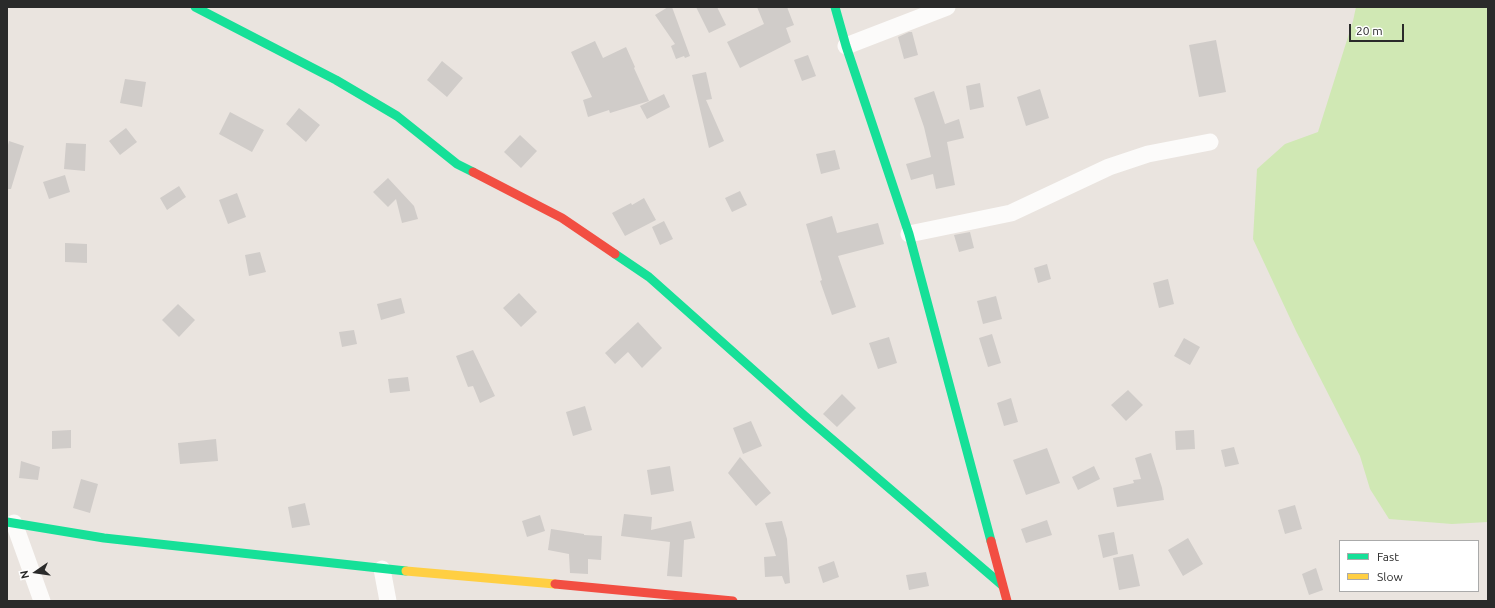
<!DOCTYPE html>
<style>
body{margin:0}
#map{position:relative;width:1495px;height:608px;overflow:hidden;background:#eae4df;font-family:Ubuntu,sans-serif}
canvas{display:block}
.frame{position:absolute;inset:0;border:8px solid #2a2a2a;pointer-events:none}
.legend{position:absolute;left:1339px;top:540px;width:140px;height:52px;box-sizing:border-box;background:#fff;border:1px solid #aaa;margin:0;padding:5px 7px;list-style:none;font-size:12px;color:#2a2a2a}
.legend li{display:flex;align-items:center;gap:8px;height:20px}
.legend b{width:20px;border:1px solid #aaa}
.north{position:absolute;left:16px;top:552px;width:40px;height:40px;-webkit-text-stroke:3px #fff;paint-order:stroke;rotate:257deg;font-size:11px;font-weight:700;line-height:16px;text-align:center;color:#2a2a2a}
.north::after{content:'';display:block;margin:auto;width:14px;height:18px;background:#2a2a2a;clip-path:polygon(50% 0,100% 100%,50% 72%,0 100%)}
.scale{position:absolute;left:1349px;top:24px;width:55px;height:18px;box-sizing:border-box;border:2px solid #2a2a2a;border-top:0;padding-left:5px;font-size:12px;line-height:14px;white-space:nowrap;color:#2a2a2a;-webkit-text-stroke:3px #fff;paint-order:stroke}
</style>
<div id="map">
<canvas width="1495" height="608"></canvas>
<div class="frame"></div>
<ul class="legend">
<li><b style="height:5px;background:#16e098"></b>Fast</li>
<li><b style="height:5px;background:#ffcf43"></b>Slow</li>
</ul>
<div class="north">N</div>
<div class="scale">20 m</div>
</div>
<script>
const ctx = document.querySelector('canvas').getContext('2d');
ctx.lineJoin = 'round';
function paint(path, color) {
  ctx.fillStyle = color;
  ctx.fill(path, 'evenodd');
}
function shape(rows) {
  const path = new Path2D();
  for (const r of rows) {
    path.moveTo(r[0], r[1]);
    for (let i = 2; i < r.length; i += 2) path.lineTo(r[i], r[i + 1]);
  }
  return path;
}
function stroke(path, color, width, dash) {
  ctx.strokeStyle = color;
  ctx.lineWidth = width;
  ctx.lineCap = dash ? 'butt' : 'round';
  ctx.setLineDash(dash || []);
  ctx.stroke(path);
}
const green = shape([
 [1356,7,1488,7,1488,522,1452,524,1389,519,1370,489,1360,456,1296,331,1253,239,1257,169,1285,144,1318,132,1353,21]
]);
const building = shape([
 [668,7,672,7,690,56,685,58,684,56,676,59,671,46,675,44,655,15],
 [696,7,717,7,726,25,709,33],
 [757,7,787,7,794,25,786,28,791,42,740,68,727,42,764,24],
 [909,32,912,32,918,55,904,59,898,37],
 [1216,40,1226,92,1199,97,1189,45],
 [595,41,603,58,626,47,635,67,634,68,649,101,610,113,609,110,588,117,583,100,592,97,571,52],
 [808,55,816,76,802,81,794,60],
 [442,61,463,78,447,97,427,80],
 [706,72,712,99,706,100,724,141,709,148,692,75],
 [125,79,146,82,142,107,120,103],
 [980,83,984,107,970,110,966,86],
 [1040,89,1049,118,1026,126,1017,97],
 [934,91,945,124,959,119,964,138,947,142,955,185,936,189,933,174,911,180,906,164,931,157,924,127,914,98],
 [664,94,670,107,647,119,640,106],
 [299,108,320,125,306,142,286,124],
 [230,112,264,130,252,152,219,134],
 [126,128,137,142,120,155,109,141],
 [520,135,537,151,521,168,504,152],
 [9,141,24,146,11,189,7,189,7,149],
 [66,143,86,144,85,171,64,169],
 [835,150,840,169,821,174,816,154],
 [65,175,70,192,49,199,43,182],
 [388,178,414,206,418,219,402,223,396,199,388,207,373,192],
 [179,186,186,197,167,210,160,198],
 [740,191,747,205,732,212,725,198],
 [237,193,246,217,228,224,219,200],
 [644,198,656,220,625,236,612,213,631,203,632,205],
 [832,216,837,233,878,223,884,244,838,256,856,307,832,315,820,281,822,280,806,224],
 [664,221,673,239,660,245,652,227],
 [970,232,974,248,959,252,954,235],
 [65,243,87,244,87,263,65,262],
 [260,252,266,272,249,276,245,255],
 [1047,264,1051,279,1038,283,1034,268],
 [1168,279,1174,304,1159,308,1153,283],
 [519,293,537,312,521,327,503,308],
 [996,296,1002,319,983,324,977,301],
 [401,298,405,313,381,320,377,304],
 [178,304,195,320,179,337,162,320],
 [638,322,662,348,642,368,628,352,615,364,605,353],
 [354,330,357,344,342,347,339,332],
 [992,334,1001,363,988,367,979,338],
 [889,337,897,363,878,369,869,343],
 [1184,338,1200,347,1190,365,1174,356],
 [473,350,495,396,480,403,473,386,468,387,456,356],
 [408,377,410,391,390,393,388,379],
 [1128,390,1143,405,1126,421,1111,405],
 [842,394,856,408,837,427,823,414],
 [1011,398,1018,422,1004,426,997,403],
 [585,406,592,430,573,436,566,412],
 [751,421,762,446,743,454,733,428],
 [71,430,71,448,52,449,52,431],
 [1194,430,1195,449,1176,450,1175,431],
 [216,439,218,461,180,464,178,443],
 [1234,447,1239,464,1225,467,1221,450],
 [1047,448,1060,483,1026,495,1013,460],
 [1151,453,1162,488,1164,500,1117,507,1113,488,1134,483,1133,480,1141,479,1135,458],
 [740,457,771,493,756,506,728,473],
 [21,461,40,467,38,480,19,478],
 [670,466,674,491,651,495,647,470],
 [1094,466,1100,479,1078,490,1072,477],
 [81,479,98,484,90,513,73,508],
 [305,503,310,525,292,528,288,507],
 [1295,505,1302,529,1285,534,1278,510],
 [624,514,652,517,651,530,691,521,695,538,684,540,682,577,667,576,670,542,621,536],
 [540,515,545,531,527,537,522,521],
 [1047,520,1052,535,1026,543,1021,529],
 [782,521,787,539,790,583,785,584,782,576,765,577,764,557,776,556,765,523],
 [551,529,584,534,584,535,602,536,601,560,588,559,588,574,570,573,569,554,548,550],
 [1114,532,1118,554,1103,558,1098,535],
 [1188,538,1203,564,1183,576,1168,550],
 [1133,554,1140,586,1119,590,1113,558],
 [834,561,839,577,823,583,818,567],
 [1316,568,1323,590,1309,595,1302,574],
 [926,572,929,586,909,590,906,575]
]);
const street = shape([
 [846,46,947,7],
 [909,234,1011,213,1109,167,1148,154,1210,142],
 [14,523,42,601],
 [382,569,388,601]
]);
const fast = shape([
 [195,7,336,80,397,116,457,164,473,172],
 [835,7,846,46,909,234,991,541],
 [615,254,649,277,805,416,1002,585],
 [7,522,104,538,406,571]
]);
const slow = shape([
 [406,571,555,584]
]);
const jam = shape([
 [473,172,562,218,615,254],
 [991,541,1007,601],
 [555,584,733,601]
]);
paint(green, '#d0e8b4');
paint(building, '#d0ccc9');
stroke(street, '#fcfbfa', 17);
stroke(fast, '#16e098', 9);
stroke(slow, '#ffcf43', 9);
stroke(jam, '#f24e42', 9);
</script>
